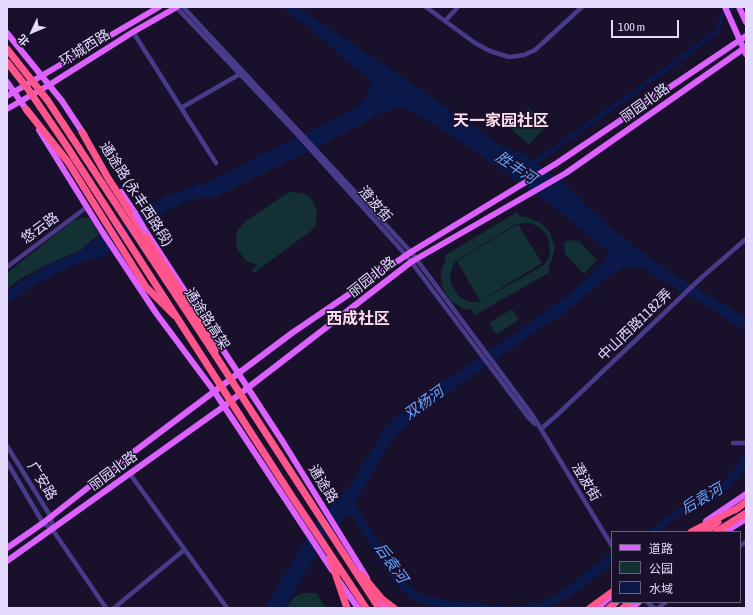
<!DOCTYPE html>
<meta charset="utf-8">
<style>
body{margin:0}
#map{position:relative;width:753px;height:615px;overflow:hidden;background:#19102b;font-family:"Asap Condensed","Noto Sans SC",sans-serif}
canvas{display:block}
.frame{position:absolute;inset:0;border:8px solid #e4daff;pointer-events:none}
.legend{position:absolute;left:611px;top:531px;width:130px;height:72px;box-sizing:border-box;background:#19102b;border:1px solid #6a6180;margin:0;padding:5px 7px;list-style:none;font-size:12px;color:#e4daff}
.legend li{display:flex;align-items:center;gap:8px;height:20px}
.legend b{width:20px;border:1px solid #6a6180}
.north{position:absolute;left:12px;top:12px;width:40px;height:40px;-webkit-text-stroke:3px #19102b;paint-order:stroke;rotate:226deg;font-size:11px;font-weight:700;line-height:16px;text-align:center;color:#e4daff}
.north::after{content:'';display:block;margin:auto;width:14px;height:18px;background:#e4daff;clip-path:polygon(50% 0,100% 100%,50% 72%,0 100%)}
.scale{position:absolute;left:611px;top:20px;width:68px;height:18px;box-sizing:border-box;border:2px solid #e4daff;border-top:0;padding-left:5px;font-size:12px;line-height:14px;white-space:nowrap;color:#e4daff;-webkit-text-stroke:3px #19102b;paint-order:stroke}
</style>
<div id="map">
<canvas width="753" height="615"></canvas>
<div class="frame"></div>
<ul class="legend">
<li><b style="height:5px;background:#dc61ff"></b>道路</li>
<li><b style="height:11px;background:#133135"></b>公园</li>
<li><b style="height:11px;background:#0a184a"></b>水域</li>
</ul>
<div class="north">北</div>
<div class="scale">100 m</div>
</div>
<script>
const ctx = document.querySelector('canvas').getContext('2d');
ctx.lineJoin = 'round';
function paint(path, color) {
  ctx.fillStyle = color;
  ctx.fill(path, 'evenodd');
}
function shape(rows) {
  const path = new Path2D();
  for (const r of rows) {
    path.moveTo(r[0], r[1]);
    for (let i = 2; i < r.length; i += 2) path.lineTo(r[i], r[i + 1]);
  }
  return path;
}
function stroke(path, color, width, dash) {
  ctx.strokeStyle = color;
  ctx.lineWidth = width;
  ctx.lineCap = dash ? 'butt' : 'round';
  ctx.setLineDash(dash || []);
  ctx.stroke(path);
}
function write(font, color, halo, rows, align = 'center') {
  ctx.font = font + ' "Asap Condensed","Noto Sans SC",sans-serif';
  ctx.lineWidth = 3;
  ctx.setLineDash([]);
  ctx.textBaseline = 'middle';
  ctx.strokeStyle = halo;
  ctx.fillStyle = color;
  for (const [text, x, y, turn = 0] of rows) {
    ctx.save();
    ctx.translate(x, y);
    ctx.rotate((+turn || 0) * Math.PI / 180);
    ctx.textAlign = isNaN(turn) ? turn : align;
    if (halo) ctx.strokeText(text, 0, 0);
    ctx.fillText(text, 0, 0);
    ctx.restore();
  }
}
const green = shape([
 [529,108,547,125,529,145,510,128],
 [289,192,302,193,308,196,313,201,317,211,315,226,312,230,254,273,252,269,257,265,246,261,237,249,236,239,237,231,246,221],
 [517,212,519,216,529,218,541,223,549,231,555,247,552,260,548,268,550,272,475,315,472,309,467,310,462,308,452,302,445,293,442,285,441,278,441,271,446,259,444,256],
 [523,223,530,223,537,226,543,231,548,237,550,252,548,258,544,265,479,302,469,302,463,299,457,294,451,284,450,277,453,265,457,260,516,224,518,224,457,261,480,301,542,263,518,224],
 [89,217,99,234,81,250,46,265,22,278,7,289,7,273,74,220],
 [568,240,577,241,578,240,597,260,584,274,565,254,564,243],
 [512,309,519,320,496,334,489,323],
 [303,593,316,593,326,608,287,608,293,598]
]);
const water = shape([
 [280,7,297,7,388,67,502,146,523,153,566,184,588,208,635,247,683,280,736,311,746,319,746,332,702,303,666,283,644,268,631,266,620,270,611,275,562,315,545,325,436,402,396,435,384,453,356,501,356,506,402,576,410,587,422,595,447,600,509,607,539,603,559,593,612,552,612,564,577,592,549,608,441,608,417,602,408,596,391,579,358,525,352,516,348,514,317,552,285,608,264,608,301,548,307,536,317,520,349,487,384,430,391,421,432,389,494,348,567,296,601,264,608,256,608,251,558,210,457,139,425,119,408,110,399,108,386,111,329,141,225,192,213,198,199,198,188,201,165,212,152,220,105,256,79,263,48,278,28,289,7,305,7,291,23,280,47,266,81,251,97,238,143,208,167,196,217,178,261,154,310,131,358,106,366,97,371,80,353,66,310,28],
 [746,452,746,467,734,483,727,490,702,506,681,514,658,532,647,532,680,507,698,502,709,495,723,483]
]);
const canal = shape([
 [531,165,664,71,717,31,722,16,732,7]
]);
const minor = shape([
 [176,7,295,132,406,255,528,417,535,424],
 [183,7,411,252,533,416,612,546],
 [426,7,475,43,490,51,509,57,524,55,535,50,582,7],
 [445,21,458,7],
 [133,32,216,163],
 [181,108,240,74],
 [7,267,87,207],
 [541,429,558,414,701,278,746,239],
 [733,443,746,443],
 [7,446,51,517,52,529],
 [7,462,43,523,52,529,106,608],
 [130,474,227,608],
 [740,546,746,542],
 [647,602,654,608],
 [114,608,184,550],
 [658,608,666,602]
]);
const major = shape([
 [725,7,746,54],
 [739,7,746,22],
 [7,33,62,101,85,136],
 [7,82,28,112],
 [7,96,159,7],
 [7,109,49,85,133,32,177,7],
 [39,130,103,233,156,313,214,391,332,570],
 [121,192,135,213],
 [145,230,283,442,367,578],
 [706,521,746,494],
 [725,532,746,519],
 [7,548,43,523,119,463,292,333,411,252,557,163,746,36],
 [7,561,223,407,411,262,566,173,746,47],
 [339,581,358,608],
 [379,597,385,608],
 [598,608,612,595],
 [632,608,639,602]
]);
const highway = shape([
 [26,109,68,162,146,287,174,315],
 [82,132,108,178,201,323,215,351],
 [735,510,746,502],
 [691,532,738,508],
 [704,532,718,522],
 [716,532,746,513],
 [590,608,612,592],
 [609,608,616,602],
 [623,608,630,602]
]);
const majorBridge = shape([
 [135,213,145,230]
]);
const highwayBridge = shape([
 [7,49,48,101,208,344,379,608],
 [7,62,28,89,66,145,291,495,366,608],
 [330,558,347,608],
 [362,575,382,599,394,608]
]);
const streetNames = [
 ["环城西路",85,48,-32],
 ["丽园北路",645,103,-35],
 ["通途路 (永丰西路段)",136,194,57],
 ["澄波街",375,204,48],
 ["悠云路",40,228,-36],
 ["丽园北路",372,277,-38],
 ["通途路高架",207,319,57],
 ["中山西路1182弄",635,325,-44],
 ["丽园北路",113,471,-36],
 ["广安路",42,481,58],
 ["澄波街",586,482,59],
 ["通途路",323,484,58]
];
const waterNames = [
 ["胜丰河",516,168,34],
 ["双杨河",424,403,-36],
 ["后袁河",702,499,-30],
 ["后袁河",391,563,55]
];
const quarterNames = [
 ["天一家园社区",501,121],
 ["西成社区",358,319]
];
paint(green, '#133135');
paint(water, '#0a184a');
stroke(canal, '#0a184a', 5);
stroke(minor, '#4a3b8a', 4.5);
stroke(major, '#dc61ff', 6);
stroke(highway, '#ff558d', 7);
stroke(majorBridge, '#dc61ff', 6);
stroke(highwayBridge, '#ff558d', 7);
write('14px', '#e4daff', '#19102b', streetNames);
write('italic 15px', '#68a2ff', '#19102b', waterNames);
write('bold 16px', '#ffdced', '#19102b', quarterNames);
</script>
